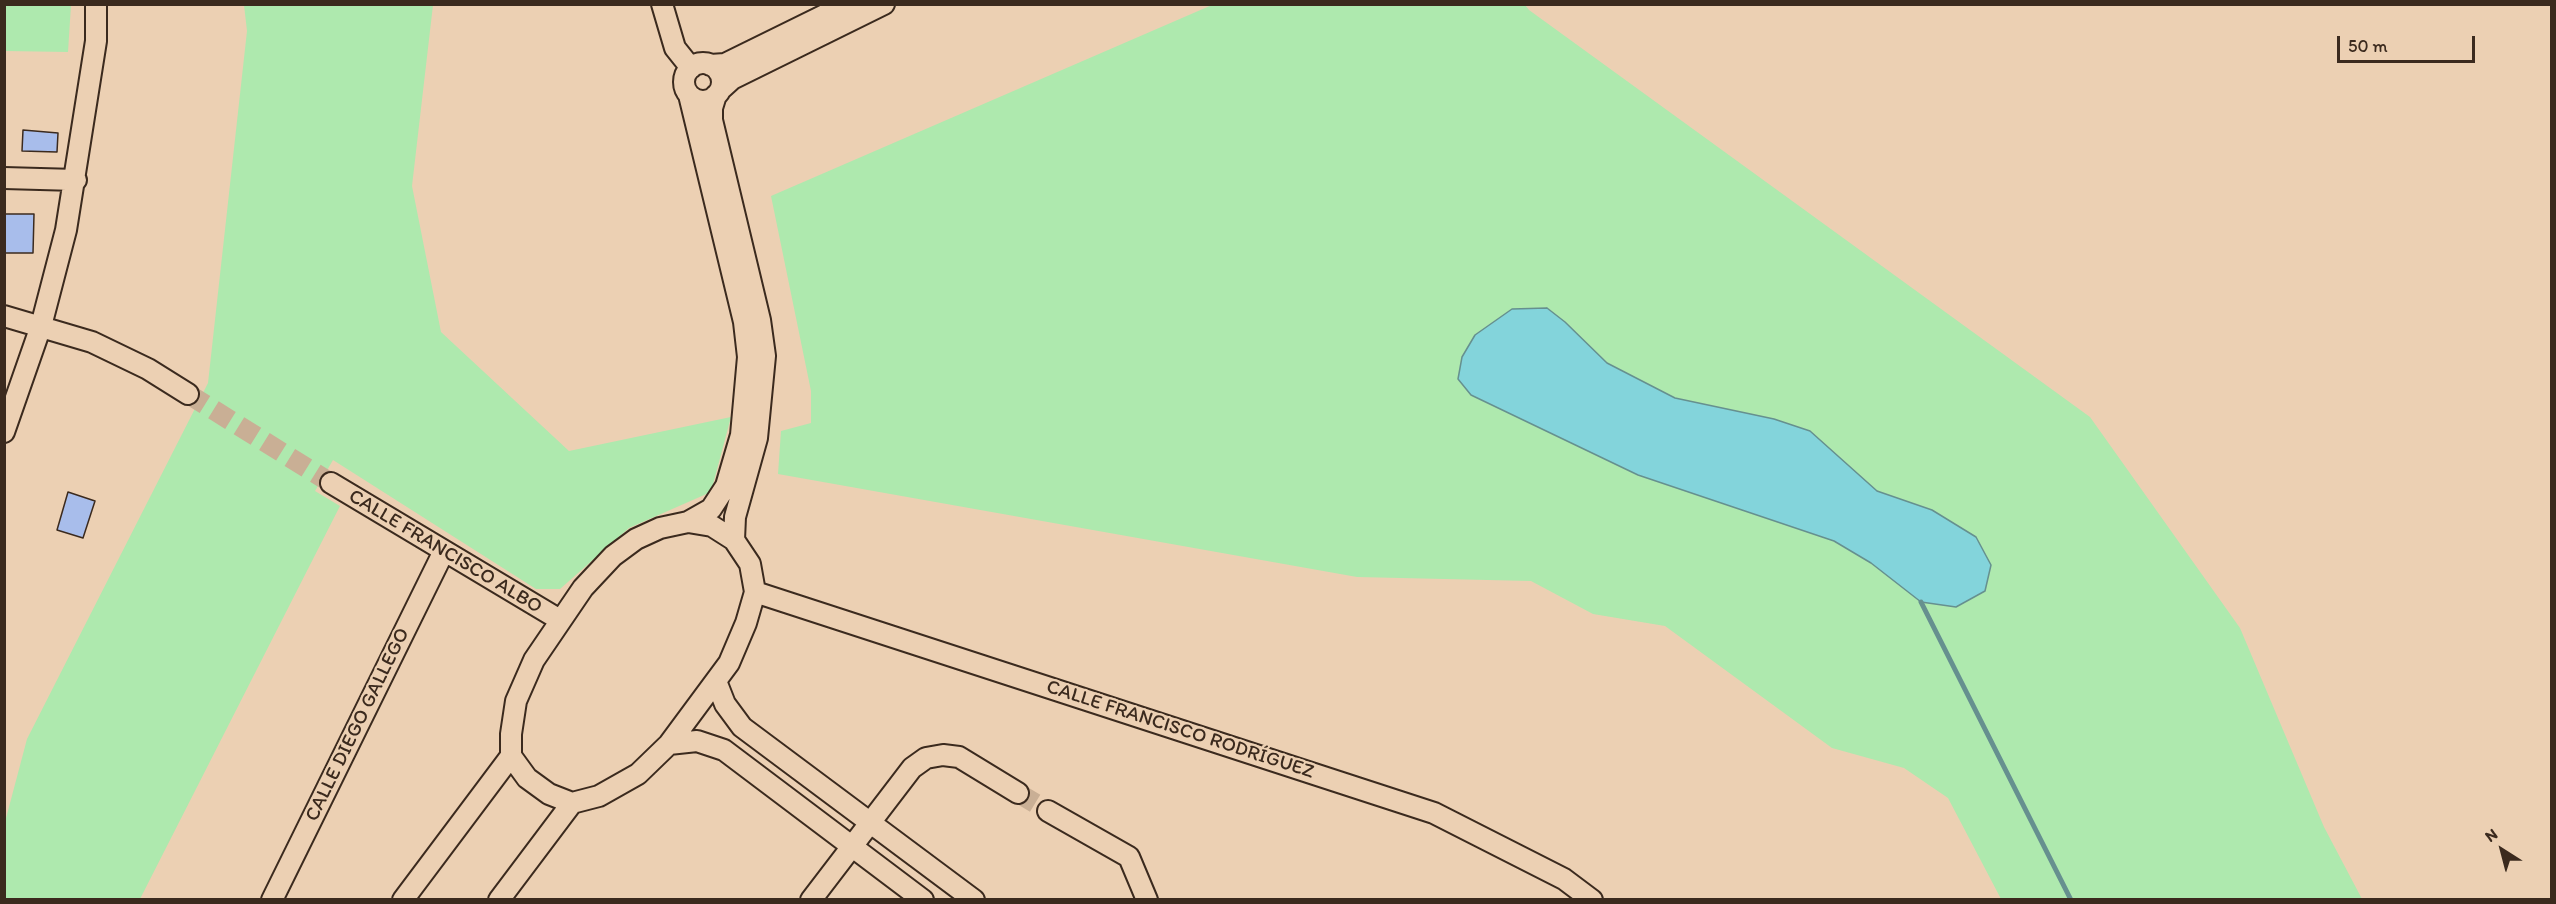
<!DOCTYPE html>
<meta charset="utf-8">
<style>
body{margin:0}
#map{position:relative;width:2556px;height:904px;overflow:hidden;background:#ecd0b3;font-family:Itim,sans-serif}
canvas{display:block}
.frame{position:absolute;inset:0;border:6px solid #3b2a1e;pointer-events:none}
.north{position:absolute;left:2472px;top:820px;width:60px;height:60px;-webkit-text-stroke:4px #ecd0b3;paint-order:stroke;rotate:324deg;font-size:16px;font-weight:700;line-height:24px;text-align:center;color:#3b2a1e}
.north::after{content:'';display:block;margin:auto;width:21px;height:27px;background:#3b2a1e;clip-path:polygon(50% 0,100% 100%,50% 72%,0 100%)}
.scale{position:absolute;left:2337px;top:36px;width:138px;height:27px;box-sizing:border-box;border:3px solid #3b2a1e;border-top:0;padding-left:8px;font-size:18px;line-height:21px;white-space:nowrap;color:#3b2a1e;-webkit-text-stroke:4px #ecd0b3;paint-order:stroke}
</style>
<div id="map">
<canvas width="2556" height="904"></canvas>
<div class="frame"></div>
<div class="north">N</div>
<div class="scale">50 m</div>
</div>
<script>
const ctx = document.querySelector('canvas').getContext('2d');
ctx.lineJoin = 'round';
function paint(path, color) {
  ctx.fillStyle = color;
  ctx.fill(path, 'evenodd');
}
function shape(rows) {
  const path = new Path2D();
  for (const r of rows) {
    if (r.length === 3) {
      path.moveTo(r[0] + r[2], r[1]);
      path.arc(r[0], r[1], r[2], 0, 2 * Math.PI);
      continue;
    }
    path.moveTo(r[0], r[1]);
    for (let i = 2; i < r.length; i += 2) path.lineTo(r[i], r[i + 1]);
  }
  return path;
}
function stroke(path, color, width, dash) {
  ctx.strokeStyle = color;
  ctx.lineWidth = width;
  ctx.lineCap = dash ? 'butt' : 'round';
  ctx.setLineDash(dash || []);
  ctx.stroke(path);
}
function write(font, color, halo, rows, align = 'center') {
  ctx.font = font + ' Itim,sans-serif';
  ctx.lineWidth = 4.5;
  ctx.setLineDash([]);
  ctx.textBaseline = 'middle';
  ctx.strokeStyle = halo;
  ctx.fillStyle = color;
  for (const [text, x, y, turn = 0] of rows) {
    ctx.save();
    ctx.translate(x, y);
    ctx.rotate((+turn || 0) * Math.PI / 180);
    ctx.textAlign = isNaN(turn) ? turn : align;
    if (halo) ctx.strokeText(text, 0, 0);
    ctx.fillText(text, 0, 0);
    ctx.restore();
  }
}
const green = shape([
 [5,4,71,5,68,52,5,51],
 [244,5,433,5,412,186,441,332,569,451,731,417,711,492,629,528,560,589,536,589,333,460,315,491,340,506,140,899,5,900,5,822,27,739,208,383,247,31],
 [1212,5,1525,5,1529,10,2090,417,2240,628,2324,827,2362,899,2001,899,1948,798,1904,768,1832,748,1665,626,1593,614,1531,581,1357,577,778,474,781,431,811,423,811,391,771,196]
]);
const water = shape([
 [1547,308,1565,322,1607,363,1675,398,1774,419,1810,431,1877,491,1932,510,1976,537,1991,565,1985,591,1956,607,1921,602,1871,563,1834,541,1638,475,1471,395,1458,379,1462,357,1475,335,1512,309,1547,308]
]);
const stream = shape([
 [1921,602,2071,900]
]);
const building = shape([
 [23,130,58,133,57,152,22,151,23,130],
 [4,214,34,214,33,253,4,253,4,214],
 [68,492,95,501,83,538,57,530,68,492]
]);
const minorTunnel = shape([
 [188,394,331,483],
 [1018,793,1048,811]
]);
const minor = shape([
 [662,4,675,48,691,68],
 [703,82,19],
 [710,65,725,64,847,4],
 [721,89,732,79,884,4],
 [716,95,712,108,712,120,760,320,765,356,757,438,735,517,734,540],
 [4,178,76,180],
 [4,316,92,342,148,369,188,394],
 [4,432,41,326,66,230,96,41,96,4],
 [331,483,560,620],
 [688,522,712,526,734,540,750,564,755,592,746,623,729,663,669,744,638,774,599,796,572,803,549,794,527,778,511,756,511,734,516,701,534,660,583,588,613,556,636,539,660,528,688,522],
 [688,522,711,509,726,486,741,435,748,357,744,322,689,95],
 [755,592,1434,813,1564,879,1592,900],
 [716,681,725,704,742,727,974,900],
 [669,744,697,741,724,750,923,900],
 [1048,811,1129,857,1147,900],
 [272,900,444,551],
 [403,900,511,756],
 [499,900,572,803],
 [811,900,912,768,926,758,943,755,959,757,1018,793]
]);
const streetNames = [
 ["CALLE FRANCISCO ALBO",445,552,31],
 ["CALLE DIEGO GALLEGO",358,725,-64],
 ["CALLE FRANCISCO RODRÍGUEZ",1180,730,18]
];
paint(green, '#aee9ae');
paint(water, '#83d4db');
stroke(water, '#66908f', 1.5);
stroke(stream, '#66908f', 5);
paint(building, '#a8bdeb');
stroke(building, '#3b2a1e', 1.5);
stroke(minorTunnel, '#c9af95', 20, [20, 10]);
stroke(minor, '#3b2a1e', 24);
stroke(minor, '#ecd0b3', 20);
write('20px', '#3b2a1e', '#ecd0b3', streetNames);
</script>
